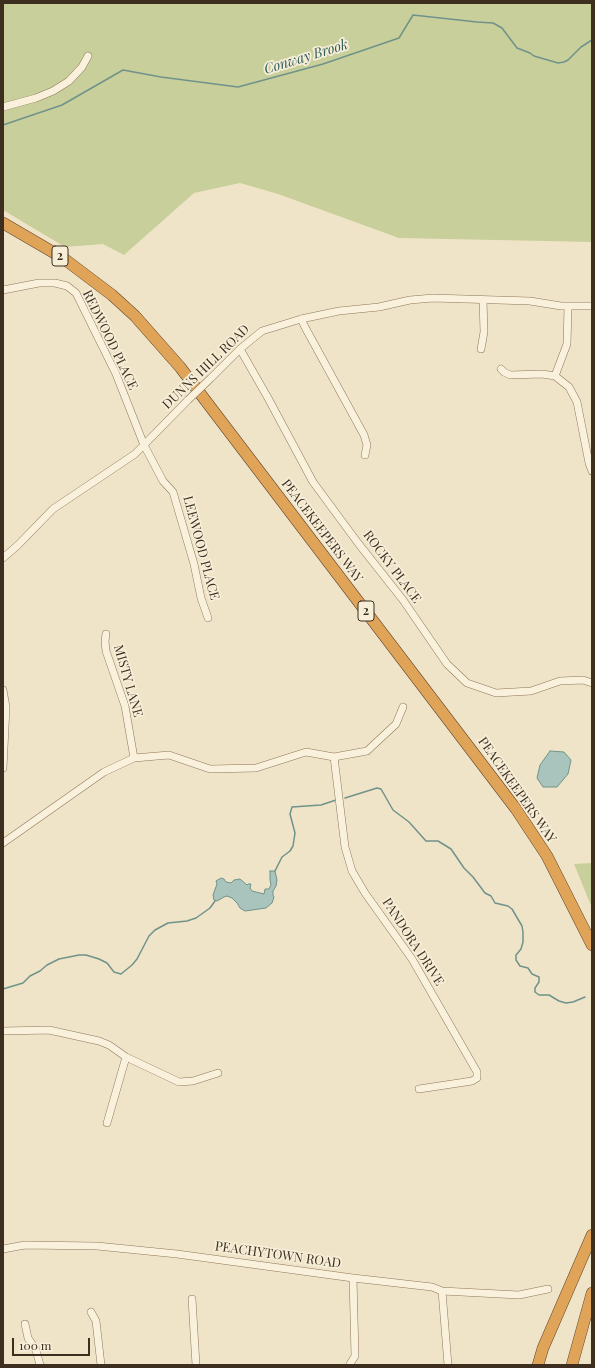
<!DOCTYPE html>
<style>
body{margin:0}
#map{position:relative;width:595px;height:1368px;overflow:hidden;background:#f0e4c8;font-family:"Playfair Display",serif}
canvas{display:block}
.frame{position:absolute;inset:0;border:4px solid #3d2e20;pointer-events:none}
.scale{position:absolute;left:12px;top:1338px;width:78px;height:18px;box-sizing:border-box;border:2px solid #3d2e20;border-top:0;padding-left:5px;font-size:12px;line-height:14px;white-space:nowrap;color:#3d2e20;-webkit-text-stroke:3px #f7eed8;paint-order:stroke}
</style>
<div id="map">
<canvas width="595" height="1368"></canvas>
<div class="frame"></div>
<div class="scale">100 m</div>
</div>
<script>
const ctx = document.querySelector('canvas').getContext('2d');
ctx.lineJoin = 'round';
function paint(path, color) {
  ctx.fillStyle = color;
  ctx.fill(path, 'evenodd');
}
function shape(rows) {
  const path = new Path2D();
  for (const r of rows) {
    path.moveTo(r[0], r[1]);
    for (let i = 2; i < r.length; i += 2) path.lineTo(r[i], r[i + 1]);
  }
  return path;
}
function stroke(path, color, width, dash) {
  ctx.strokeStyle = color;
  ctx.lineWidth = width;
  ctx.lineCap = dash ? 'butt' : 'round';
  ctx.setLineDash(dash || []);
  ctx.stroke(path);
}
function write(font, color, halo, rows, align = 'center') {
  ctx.font = font + ' "Playfair Display",serif';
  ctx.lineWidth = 3.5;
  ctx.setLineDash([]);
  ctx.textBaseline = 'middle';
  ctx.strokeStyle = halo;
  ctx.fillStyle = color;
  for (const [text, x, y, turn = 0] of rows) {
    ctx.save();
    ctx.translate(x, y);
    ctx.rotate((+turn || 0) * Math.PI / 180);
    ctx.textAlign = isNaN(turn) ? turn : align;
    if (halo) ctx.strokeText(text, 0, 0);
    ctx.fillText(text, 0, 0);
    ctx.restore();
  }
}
const green = shape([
 [3,3,592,3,592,242,399,238,278,194,240,183,194,193,124,255,103,244,65,247,3,210],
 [592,863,592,908,574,864]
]);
const water = shape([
 [550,751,564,752,571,760,568,774,557,787,543,787,537,778,540,765,550,751],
 [270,871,275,871,277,880,276,886,273,891,273,895,274,897,272,903,266,908,245,911,240,908,237,903,232,898,227,896,224,897,217,901,214,900,213,895,217,884,216,881,221,878,224,879,226,882,231,883,234,880,240,879,247,885,248,884,251,884,250,888,252,891,264,894,265,889,269,889,271,885,270,880,270,871]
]);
const stream = shape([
 [3,125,62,105,123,70,161,77,238,87,323,64,399,38,413,15,477,22,493,23,502,28,517,48,530,53,534,56,558,63,564,62,568,60,581,47,592,40],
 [345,798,377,788,381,789,393,810,409,822,426,841,438,841,451,849,464,868,473,877,485,893,491,896,495,903,508,906,512,909,522,926,523,932,523,942,521,949,516,955,516,960,520,966,528,968,532,974,539,977,539,982,535,988,535,992,539,995,549,995,559,1001,566,1003,573,1002,585,997],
 [275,871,282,857,290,851,293,846,295,833,290,814,292,807,321,805,336,800],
 [3,989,23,983,30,976,40,971,47,965,59,959,79,955,86,955,99,959,107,963,114,972,121,974,132,965,137,959,149,936,155,930,168,923,187,921,196,918,210,908,215,901]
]);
const minor = shape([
 [3,107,36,98,53,91,69,81,82,67,88,56],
 [3,290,39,283,55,283,67,286,76,293,116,374,144,445,163,481,173,492,194,564,201,598,208,618],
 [301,319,306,329,364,435,367,445,365,455],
 [240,349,268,398,313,482,358,543,403,600,447,664,467,683,496,693,531,691,560,681,583,680,592,683],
 [481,349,484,332,483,300],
 [501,369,504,372,510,375,542,374,555,376,569,387,577,402,589,463,592,471],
 [555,376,567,344,568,307],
 [211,378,240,349,262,331,301,319,339,311,379,307,410,300,433,298,530,301,561,306,592,306],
 [3,558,18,545,53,509,135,454,188,400],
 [106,634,105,641,106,651,125,706,134,758],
 [3,690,6,707,3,768],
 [334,757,345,847,352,871,365,893,412,959,477,1072,477,1078,472,1081,419,1089],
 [3,843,104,772,134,758,169,755,210,769,256,768,306,752,334,757,367,751,396,724,403,707],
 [3,1031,49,1030,99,1041,109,1045,126,1057,179,1082,193,1081,218,1073],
 [107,1123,126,1057],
 [3,1249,25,1245,97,1246,177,1254,353,1278,432,1287,442,1291,519,1295,548,1289],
 [442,1291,448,1365],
 [192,1299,196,1365],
 [91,1312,96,1321,101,1365],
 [25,1324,28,1338,36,1350,40,1365],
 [350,1364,355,1356,353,1278]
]);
const highway = shape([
 [3,223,63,258,112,295,135,316,180,367,516,809,547,856,592,945],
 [538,1365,543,1348,592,1235],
 [572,1365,592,1293]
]);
const minorBridge = shape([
 [188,400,211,378]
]);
const shields = [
 [60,256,16],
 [366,611,16]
];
const shieldNames = [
 ["2",60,256],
 ["2",366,611]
];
const streetNames = [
 ["REDWOOD PLACE",110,340,64],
 ["DUNNS HILL ROAD",206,367,-44],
 ["PEACEKEEPERS WAY",322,531,53],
 ["LEEWOOD PLACE",201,548,75],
 ["ROCKY PLACE",392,567,53],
 ["MISTY LANE",128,681,74],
 ["PEACEKEEPERS WAY",517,790,55],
 ["PANDORA DRIVE",413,942,57],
 ["PEACHYTOWN ROAD",278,1255,8]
];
const waterNames = [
 ["Conway Brook",306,57,-17]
];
paint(green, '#c9cf9b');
paint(water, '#a9c4bc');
stroke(water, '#6f938a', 1);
stroke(stream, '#6f938a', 1.5);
stroke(minor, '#8d765c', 8);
stroke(highway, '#5b4430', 12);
stroke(minor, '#faf1dc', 7);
stroke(highway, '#e0a458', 11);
stroke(minorBridge, '#8d765c', 8, []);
stroke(minorBridge, '#faf1dc', 7);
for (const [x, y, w] of shields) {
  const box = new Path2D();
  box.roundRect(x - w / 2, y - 10, w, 20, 3);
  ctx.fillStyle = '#f7eed8';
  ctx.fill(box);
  stroke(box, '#3d2e20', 1);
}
write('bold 12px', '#3d2e20', null, shieldNames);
write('13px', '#3d2e20', '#f7eed8', streetNames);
write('italic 14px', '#2f5d5a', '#f7eed8', waterNames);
</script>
